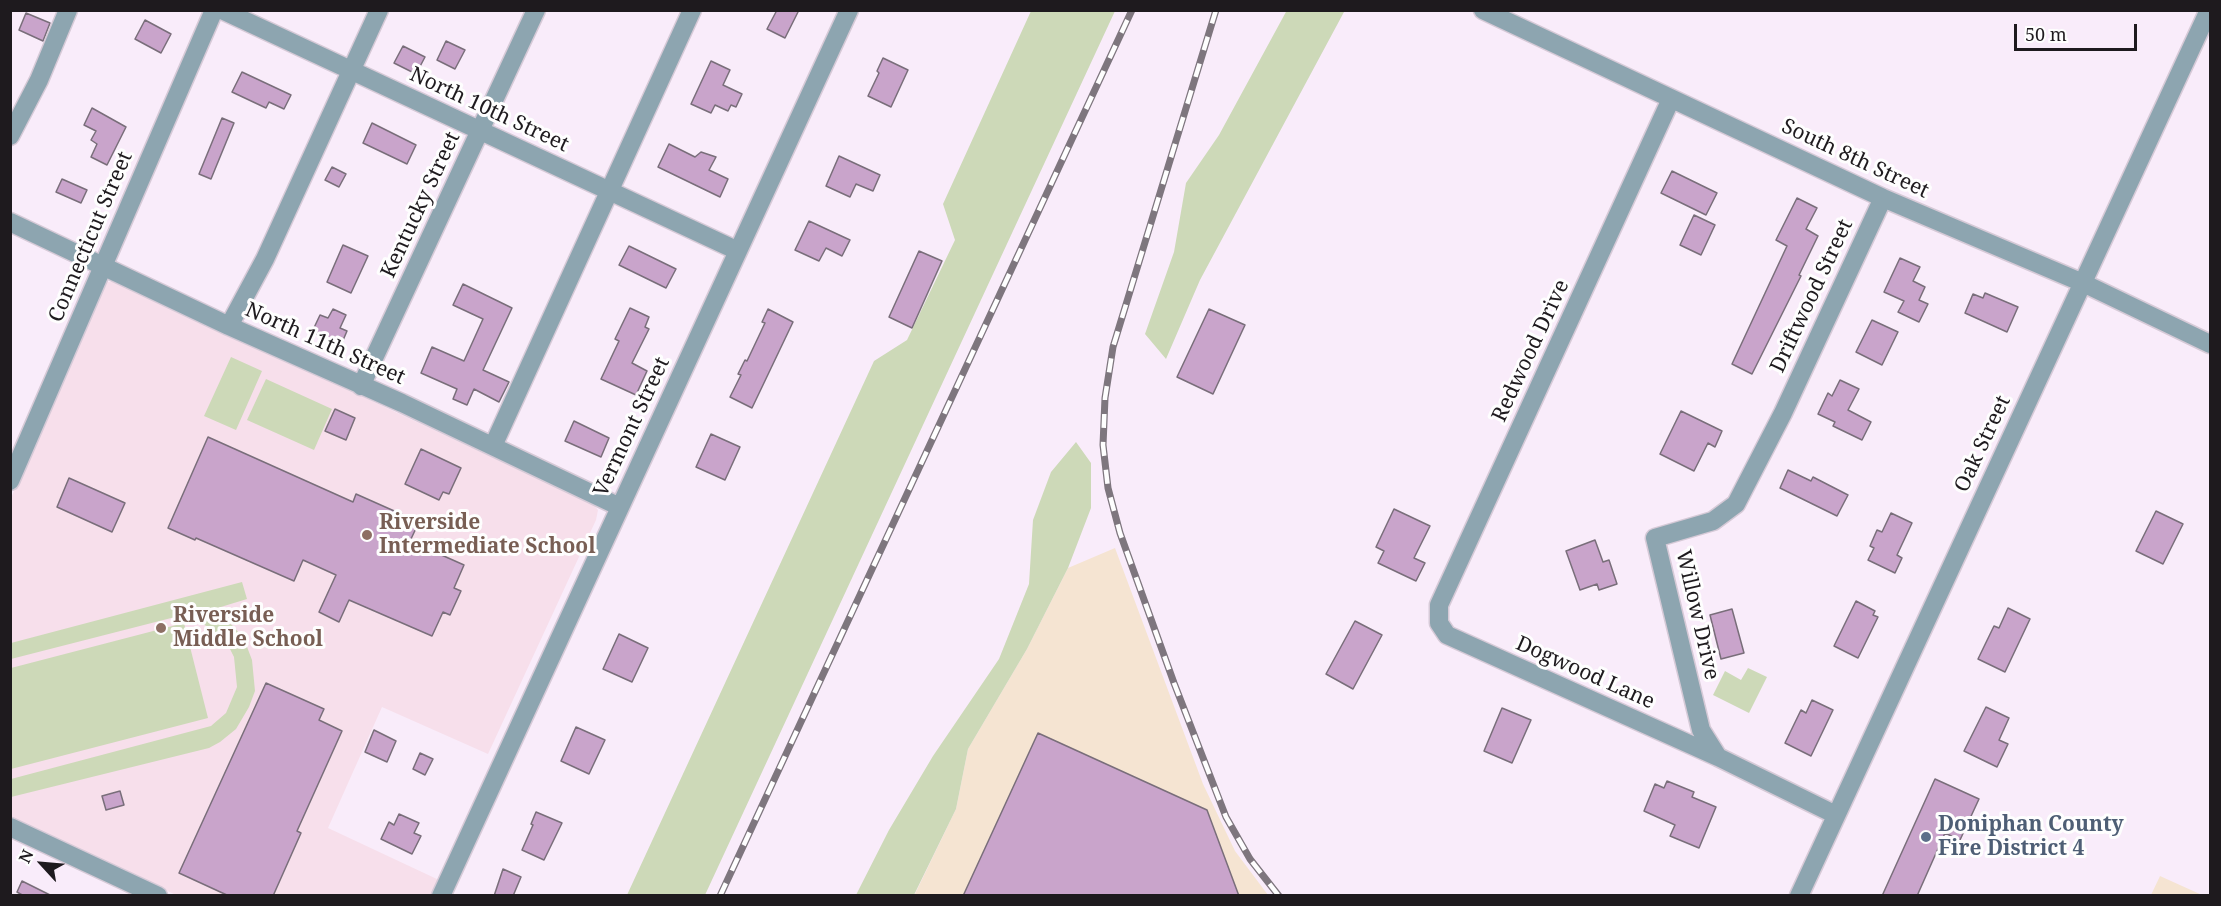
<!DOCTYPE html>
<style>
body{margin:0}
#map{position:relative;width:2221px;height:906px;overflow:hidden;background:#f9ecfa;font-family:"Noto Serif",serif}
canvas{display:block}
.frame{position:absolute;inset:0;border:12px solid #1e1a1e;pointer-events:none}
.north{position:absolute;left:12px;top:834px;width:60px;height:60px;-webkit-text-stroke:4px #fefefe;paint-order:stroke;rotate:296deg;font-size:16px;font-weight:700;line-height:24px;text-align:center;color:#1e1a1e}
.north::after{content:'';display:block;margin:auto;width:21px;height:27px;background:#1e1a1e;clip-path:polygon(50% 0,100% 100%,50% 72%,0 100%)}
.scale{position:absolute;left:2014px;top:24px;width:123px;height:27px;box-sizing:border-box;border:3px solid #1e1a1e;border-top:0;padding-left:8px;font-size:18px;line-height:21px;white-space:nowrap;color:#1e1a1e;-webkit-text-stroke:4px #fefefe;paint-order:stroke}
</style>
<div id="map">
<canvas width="2221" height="906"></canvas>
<div class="frame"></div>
<div class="north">N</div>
<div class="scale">50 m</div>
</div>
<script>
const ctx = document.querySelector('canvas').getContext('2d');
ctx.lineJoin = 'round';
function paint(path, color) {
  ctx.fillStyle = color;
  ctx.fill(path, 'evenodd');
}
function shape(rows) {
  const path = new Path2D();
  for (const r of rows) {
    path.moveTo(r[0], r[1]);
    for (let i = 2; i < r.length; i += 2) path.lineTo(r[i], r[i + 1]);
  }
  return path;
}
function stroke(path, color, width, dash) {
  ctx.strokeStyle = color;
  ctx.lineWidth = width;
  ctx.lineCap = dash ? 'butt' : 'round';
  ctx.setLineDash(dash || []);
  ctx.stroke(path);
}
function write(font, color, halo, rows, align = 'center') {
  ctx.font = font + ' "Noto Serif",serif';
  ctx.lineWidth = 6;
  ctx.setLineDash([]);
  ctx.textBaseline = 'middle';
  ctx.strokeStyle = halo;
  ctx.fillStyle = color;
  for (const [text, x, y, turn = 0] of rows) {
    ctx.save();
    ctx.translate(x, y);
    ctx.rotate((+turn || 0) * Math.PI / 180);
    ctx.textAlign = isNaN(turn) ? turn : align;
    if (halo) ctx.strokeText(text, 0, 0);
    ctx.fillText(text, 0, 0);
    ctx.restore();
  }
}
const industrial = shape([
 [1115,548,1203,784,1235,851,1268,895,914,896,956,809,968,749,1027,649,1068,568],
 [2160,876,2202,895,2151,895]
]);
const education = shape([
 [116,281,594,505,598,510,596,520,488,754,382,707,328,828,439,880,432,895,176,895,11,818,11,498,101,289,107,282]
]);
const green = shape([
 [1287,10,1344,12,1200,280,1166,359,1145,334,1174,252,1186,183,1219,135],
 [1031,11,1115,11,705,895,627,895,874,361,907,340,955,240,943,204],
 [231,357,262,371,236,430,204,416],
 [266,379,332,409,314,450,247,420],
 [1076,442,1091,463,1091,508,1068,568,1027,649,968,749,956,809,914,895,856,895,889,830,933,756,999,659,1029,584,1033,520,1051,472],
 [242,582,247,599,211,610,233,626,244,639,252,660,255,691,249,707,236,729,220,742,209,748,11,797,11,779,211,726,226,713,237,687,234,657,227,643,211,628,189,618,179,616,11,659,11,643],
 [184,623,208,718,11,769,11,668],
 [1748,668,1767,677,1749,713,1713,695,1725,671,1741,680]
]);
const building = shape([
 [777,10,799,10,785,38,767,29,777,10],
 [26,13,50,23,43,41,19,30,26,13],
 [145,20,171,34,161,53,135,39,145,20],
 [446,41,465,50,455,69,437,60,446,41],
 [403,46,425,57,416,74,394,63,403,46],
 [883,58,908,70,891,107,868,96,879,73,877,71,883,58],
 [711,61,730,70,723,85,742,94,736,107,731,105,728,111,715,105,711,113,691,104,711,61],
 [242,72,291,95,284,109,269,102,266,108,232,92,242,72],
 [92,108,126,127,107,165,91,157,97,144,91,140,96,131,84,125,92,108],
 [222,118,234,123,211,179,199,174,222,118],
 [372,123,416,145,407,164,363,143,372,123],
 [669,144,695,157,701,152,716,157,709,170,728,179,720,197,658,167,669,144],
 [839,156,880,175,873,191,856,184,850,197,826,186,839,156],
 [332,167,346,174,339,187,325,180,332,167],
 [1672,171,1717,193,1706,215,1661,193,1672,171],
 [62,179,87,190,81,203,56,192,62,179],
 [1797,198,1817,208,1806,229,1818,236,1799,275,1801,276,1752,374,1732,364,1787,246,1776,240,1797,198],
 [1694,215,1715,225,1701,255,1680,245,1694,215],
 [809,221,850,240,842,256,826,248,819,261,795,250,809,221],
 [343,245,368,256,351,293,327,282,343,245],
 [629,246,676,269,666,288,619,265,629,246],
 [919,251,942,261,912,328,889,317,919,251],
 [1900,258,1920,267,1913,281,1925,287,1919,300,1928,304,1919,322,1898,312,1904,301,1884,292,1900,258],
 [463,284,512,308,483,370,509,382,499,402,474,389,467,405,453,399,457,389,421,373,432,347,464,361,483,319,453,305,463,284],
 [1985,293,2018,307,2007,332,1965,313,1973,294,1983,298,1985,293],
 [630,308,649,317,645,327,649,329,632,363,647,371,636,395,601,379,619,341,615,339,630,308],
 [333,309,346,315,340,328,347,331,341,345,312,332,320,315,328,318,333,309],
 [768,309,793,322,752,408,730,397,741,375,738,374,745,360,747,361,765,323,762,322,768,309],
 [1209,309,1245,325,1213,394,1177,377,1209,309],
 [1872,320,1898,332,1882,365,1856,352,1872,320],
 [1840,380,1859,389,1848,410,1871,422,1862,440,1833,426,1835,422,1818,414,1828,393,1832,396,1840,380],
 [335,409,355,418,346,440,325,431,335,409],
 [1681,411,1722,431,1715,447,1708,443,1694,471,1660,454,1681,411],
 [574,421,609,438,601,457,565,441,574,421],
 [711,434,740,447,725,480,696,467,711,434],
 [208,437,353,502,356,494,419,522,410,541,464,565,454,588,461,591,450,615,443,612,432,636,349,600,339,622,319,612,336,575,303,560,294,581,196,538,195,540,168,528,208,437],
 [421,449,461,468,449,494,443,492,439,500,405,484,421,449],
 [1788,470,1811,481,1813,477,1848,495,1837,516,1780,488,1788,470],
 [69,478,125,503,112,532,57,507,69,478],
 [1394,509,1430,526,1414,558,1425,563,1416,581,1378,563,1384,551,1376,547,1394,509],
 [2156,511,2183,524,2163,564,2136,551,2156,511],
 [1891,513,1912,523,1897,555,1902,558,1895,573,1868,560,1874,548,1870,546,1877,530,1882,532,1891,513],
 [1595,540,1603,562,1609,560,1617,584,1599,590,1597,584,1580,590,1566,551,1595,540],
 [1856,601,1875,611,1873,615,1878,617,1858,658,1834,646,1856,601],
 [2008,608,2030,619,2005,672,1978,659,1994,626,1999,628,2008,608],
 [1732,609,1744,653,1721,659,1710,615,1732,609],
 [1355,621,1382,635,1353,689,1326,674,1355,621],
 [619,634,648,648,632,682,603,669,619,634],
 [266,683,324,709,319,720,342,731,297,831,301,833,273,896,229,896,179,873,266,683],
 [1812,700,1833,710,1811,756,1785,743,1801,710,1806,713,1812,700],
 [1986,707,2009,718,1999,740,2008,744,1997,767,1964,751,1986,707],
 [1502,708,1531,720,1512,763,1484,751,1502,708],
 [576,727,605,740,589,774,561,761,576,727],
 [374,730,396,741,387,762,365,752,374,730],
 [1038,733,1207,810,1239,896,963,896,1038,733],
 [420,753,433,759,425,775,413,769,420,753],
 [1935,779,1979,799,1960,840,1945,833,1917,896,1882,896,1935,779],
 [1667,781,1694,792,1692,797,1716,807,1699,848,1670,836,1675,825,1644,811,1655,784,1664,788,1667,781],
 [120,791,124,805,106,810,102,796,120,791],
 [536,812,562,823,544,860,522,850,533,825,531,824,536,812],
 [399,814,419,823,414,833,421,836,412,854,381,839,389,822,394,825,399,814],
 [503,869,521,877,513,896,494,896,503,869],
 [22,881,52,896,24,896,17,892,22,881]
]);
const minor = shape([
 [222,10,738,251],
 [1483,10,1883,198,2083,283,2210,344],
 [1671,99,1439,605,1439,623,1447,635,1718,757],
 [10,136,39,80,68,10],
 [10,222,229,326,402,403,620,507],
 [229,326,265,259,379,10],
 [361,386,536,10],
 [493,446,692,10],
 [10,481,214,10],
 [1836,815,1718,757,1701,730,1655,538,1713,521,1736,504,1783,413,1883,198],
 [10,827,158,896],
 [441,896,849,10],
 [1799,896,2209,10]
]);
const rail = shape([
 [1216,10,1113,347,1105,398,1103,445,1108,488,1120,533,1174,683,1226,817,1250,859,1279,896],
 [720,896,1132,10]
]);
const markers = [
 [367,535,6,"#8d6e63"],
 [161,628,6,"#8d6e63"],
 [1926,837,6,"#5c6f8a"]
];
const streetNames = [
 ["North 10th Street",489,110,25],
 ["South 8th Street",1855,159,25],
 ["Kentucky Street",421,205,-65],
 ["Connecticut Street",91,237,-67],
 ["Driftwood Street",1812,296,-65],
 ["North 11th Street",325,344,24],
 ["Redwood Drive",1531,351,-65],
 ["Vermont Street",632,427,-65],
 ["Oak Street",1983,444,-65],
 ["Willow Drive",1697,615,77],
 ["Dogwood Lane",1585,673,24]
];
const educationNames = [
 ["Riverside",379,523],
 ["Intermediate School",379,547],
 ["Riverside",173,616],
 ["Middle School",173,640]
];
const serviceNames = [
 ["Doniphan County",1938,825],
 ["Fire District 4",1938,849]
];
paint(industrial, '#f5e4d2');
paint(education, '#f7dfeb');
paint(green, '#cdd9b8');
paint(building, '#c9a4cb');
stroke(building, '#796e7a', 1.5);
stroke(minor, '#d6cad7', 21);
stroke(minor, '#8da5b0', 18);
stroke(rail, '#7e767e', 7);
stroke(rail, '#fefefe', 4.5, [14]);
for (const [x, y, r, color] of markers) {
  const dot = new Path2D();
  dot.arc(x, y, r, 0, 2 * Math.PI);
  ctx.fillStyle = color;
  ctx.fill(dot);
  stroke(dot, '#fefefe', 2);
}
write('21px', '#1e1a1e', '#fefefe', streetNames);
write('bold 21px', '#785e54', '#fefefe', educationNames, 'left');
write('bold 21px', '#4e5e75', '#fefefe', serviceNames, 'left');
</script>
